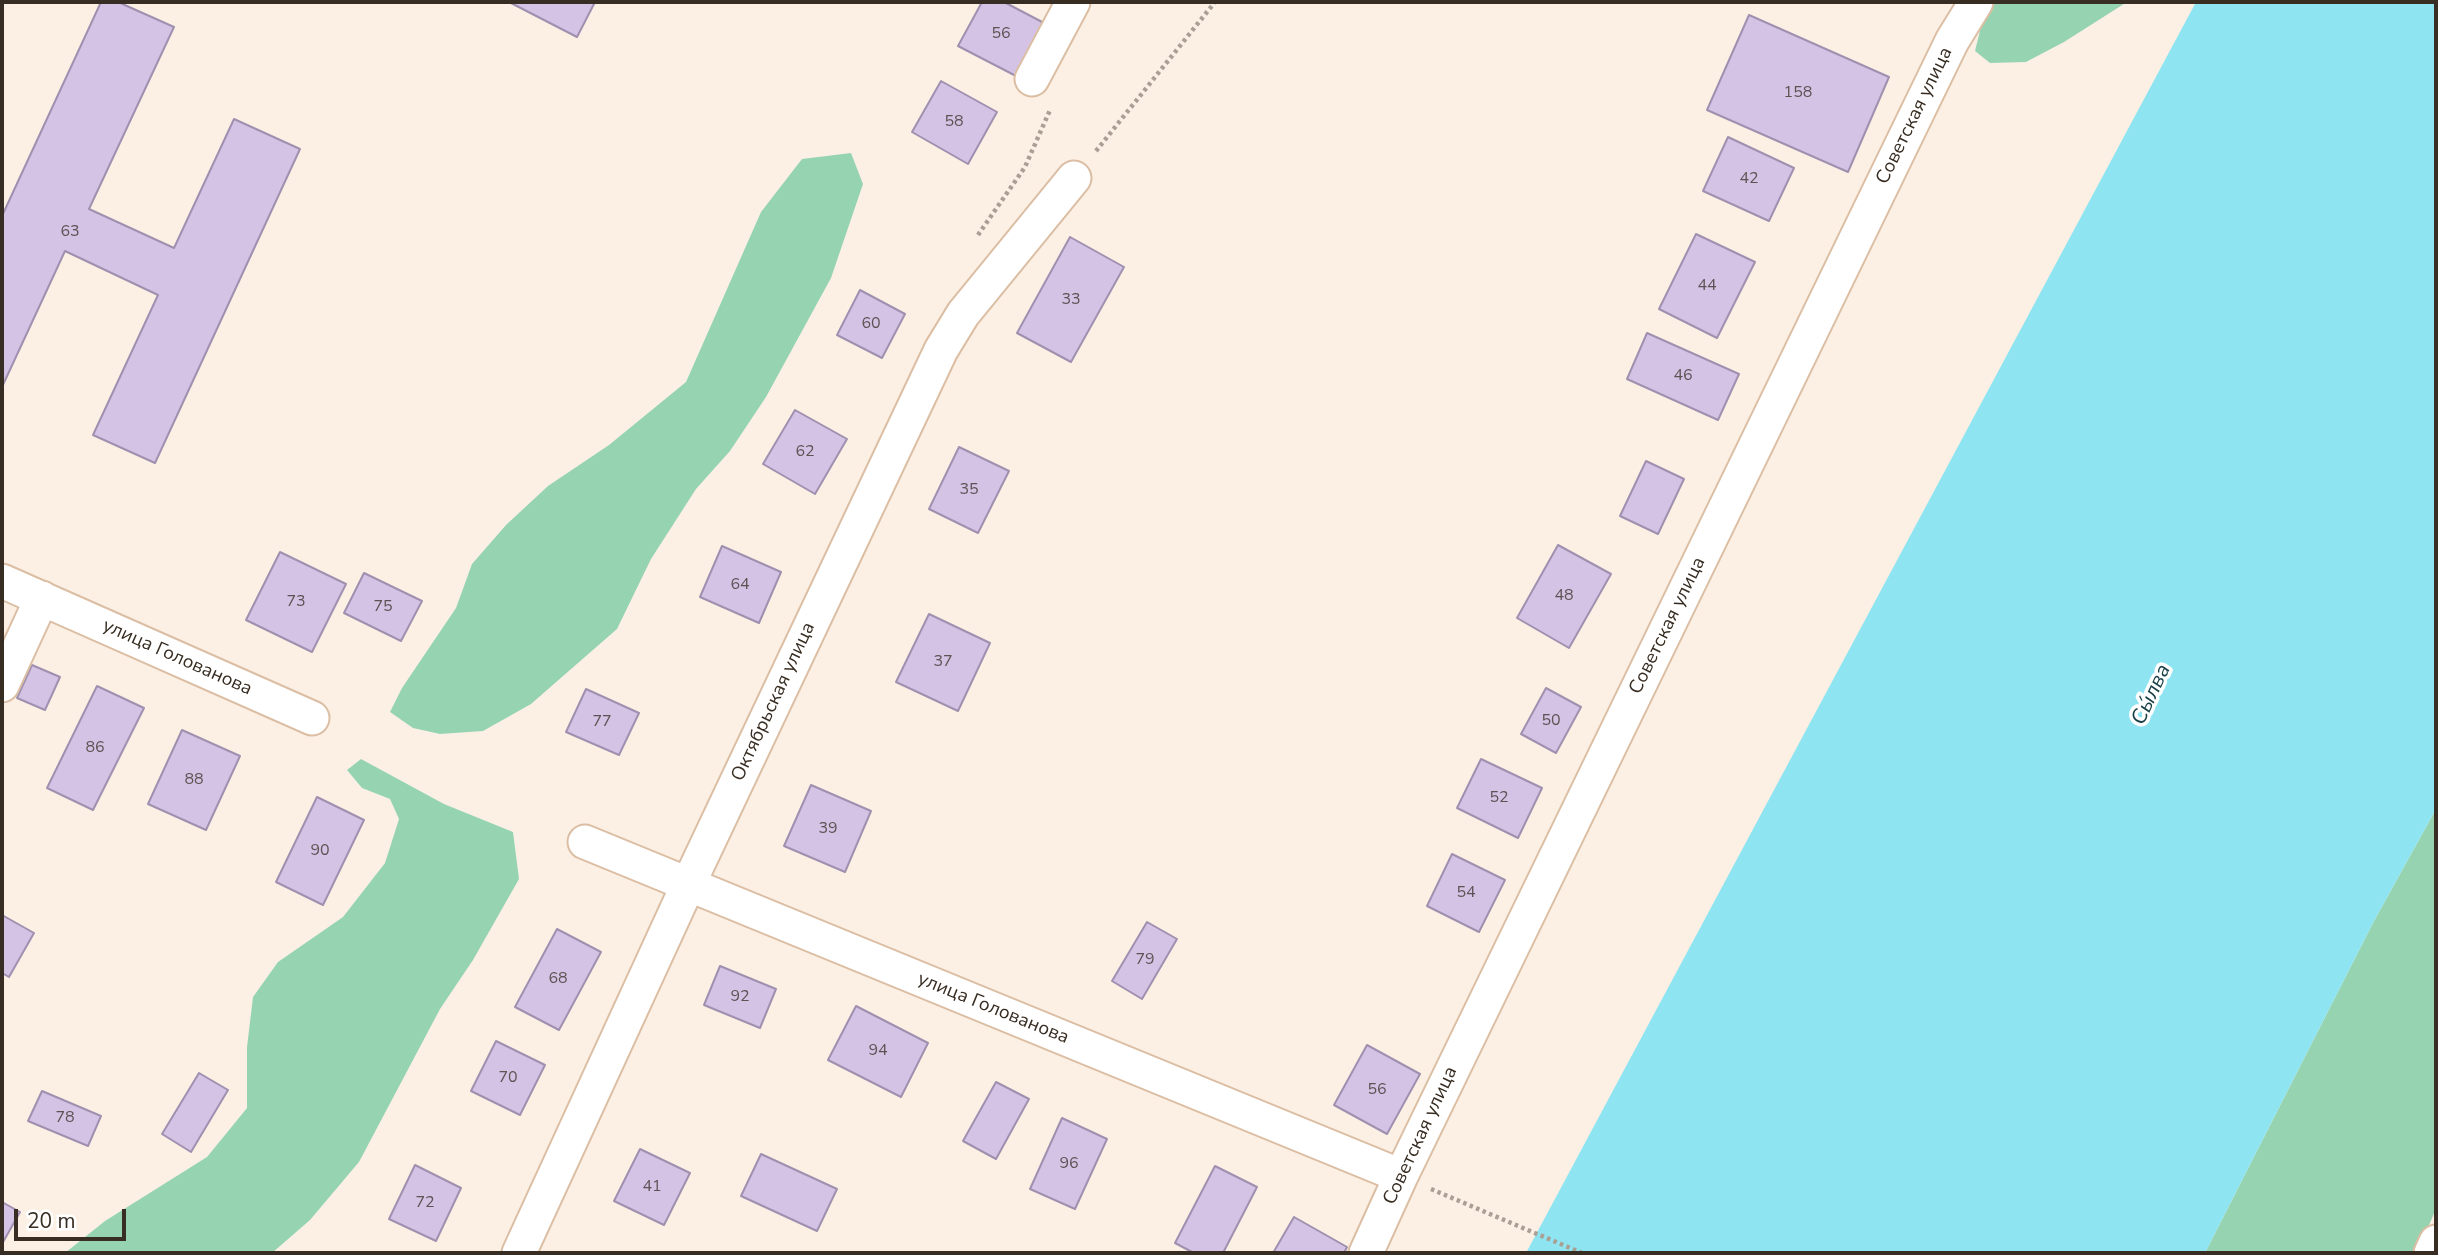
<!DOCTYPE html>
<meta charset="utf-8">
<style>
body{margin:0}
#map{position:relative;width:2438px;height:1255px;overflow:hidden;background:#fcf0e5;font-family:"Nunito Sans",sans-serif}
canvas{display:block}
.frame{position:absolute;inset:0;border:4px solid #382d22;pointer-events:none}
.scale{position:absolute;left:14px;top:1209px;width:112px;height:32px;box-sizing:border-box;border:4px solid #382d22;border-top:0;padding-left:9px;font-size:21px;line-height:24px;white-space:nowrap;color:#382d22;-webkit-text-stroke:5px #fff;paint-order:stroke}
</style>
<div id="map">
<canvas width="2438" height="1255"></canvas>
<div class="frame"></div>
<div class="scale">20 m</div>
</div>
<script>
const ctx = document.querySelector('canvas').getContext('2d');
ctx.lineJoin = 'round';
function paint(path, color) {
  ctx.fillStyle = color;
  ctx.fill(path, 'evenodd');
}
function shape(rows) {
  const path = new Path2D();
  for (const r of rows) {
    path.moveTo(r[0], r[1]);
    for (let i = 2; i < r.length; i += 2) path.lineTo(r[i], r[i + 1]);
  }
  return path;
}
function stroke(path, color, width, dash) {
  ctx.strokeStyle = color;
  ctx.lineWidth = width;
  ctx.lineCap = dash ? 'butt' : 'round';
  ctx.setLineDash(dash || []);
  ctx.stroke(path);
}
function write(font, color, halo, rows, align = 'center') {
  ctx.font = font + ' "Nunito Sans",sans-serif';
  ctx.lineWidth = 7;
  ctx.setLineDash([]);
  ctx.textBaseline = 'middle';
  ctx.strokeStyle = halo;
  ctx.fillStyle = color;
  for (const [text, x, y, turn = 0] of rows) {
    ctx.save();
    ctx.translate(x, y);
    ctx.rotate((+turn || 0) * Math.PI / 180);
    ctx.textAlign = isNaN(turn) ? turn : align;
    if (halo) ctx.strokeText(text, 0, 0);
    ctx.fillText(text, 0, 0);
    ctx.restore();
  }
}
const green = shape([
 [1987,2,2127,2,2064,42,2026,62,1990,63,1975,51],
 [851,153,863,184,831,278,766,397,730,451,696,489,651,559,617,629,531,704,483,731,440,734,413,728,390,712,402,688,456,608,472,564,506,525,548,486,609,445,686,382,761,212,802,159],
 [361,759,444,804,513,832,519,879,473,960,440,1009,359,1162,310,1220,272,1253,65,1253,105,1221,207,1157,247,1108,247,1047,253,997,278,962,343,917,385,863,399,819,390,799,362,788,347,770],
 [2436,809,2436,1209,2417,1253,2205,1253,2374,921]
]);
const water = shape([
 [2196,2,2436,2,2436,809,2374,921,2205,1253,1526,1253]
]);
const building = shape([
 [101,2,118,2,174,27,89,209,174,248,234,119,300,149,155,463,93,435,158,295,65,251,2,387,2,216,101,2],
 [509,2,595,2,577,37,509,2],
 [982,2,1004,2,1044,23,1016,76,958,46,982,2],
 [1749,15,1889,77,1848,172,1707,110,1749,15],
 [941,81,997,112,968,164,912,132,941,81],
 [1728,137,1794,168,1769,221,1703,191,1728,137],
 [1696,234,1755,262,1717,338,1659,309,1696,234],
 [1070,237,1124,267,1071,362,1017,333,1070,237],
 [860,290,905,314,882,358,837,335,860,290],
 [1647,333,1739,374,1718,420,1627,379,1647,333],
 [795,410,847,439,815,494,763,464,795,410],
 [959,447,1009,471,978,533,929,509,959,447],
 [1646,461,1684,479,1658,534,1620,516,1646,461],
 [1558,545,1611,574,1569,648,1517,618,1558,545],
 [722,546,781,572,759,623,700,597,722,546],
 [280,552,346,584,312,652,246,620,280,552],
 [364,573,422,601,401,641,344,613,364,573],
 [929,614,990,643,958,711,896,682,929,614],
 [32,665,60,677,45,710,17,698,32,665],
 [97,686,144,708,93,810,47,788,97,686],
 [1546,688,1581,707,1556,753,1521,734,1546,688],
 [586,689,639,713,619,755,566,732,586,689],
 [182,730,240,756,206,830,148,804,182,730],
 [1481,759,1542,788,1518,838,1457,808,1481,759],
 [811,785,871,811,845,872,784,846,811,785],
 [317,797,364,820,323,905,276,882,317,797],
 [1452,854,1505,880,1479,932,1427,906,1452,854],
 [2,915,34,933,9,977,2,973,2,915],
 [1147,922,1177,939,1142,999,1112,981,1147,922],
 [557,929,601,952,559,1030,515,1007,557,929],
 [720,966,776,989,760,1028,704,1005,720,966],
 [856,1006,928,1043,901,1097,828,1060,856,1006],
 [496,1041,545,1065,520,1115,471,1091,496,1041],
 [1367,1045,1420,1074,1387,1134,1334,1105,1367,1045],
 [199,1073,228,1090,191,1152,162,1134,199,1073],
 [996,1082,1029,1099,996,1159,963,1141,996,1082],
 [42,1091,101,1116,88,1146,28,1121,42,1091],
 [1062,1118,1107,1139,1075,1209,1030,1189,1062,1118],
 [640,1149,690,1173,664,1225,614,1201,640,1149],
 [761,1154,837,1189,817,1231,741,1196,761,1154],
 [415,1165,461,1188,436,1241,389,1219,415,1165],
 [1215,1166,1257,1187,1223,1253,1194,1253,1175,1243,1215,1166],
 [2,1202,20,1212,2,1244,2,1202],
 [1294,1217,1347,1247,1344,1253,1273,1253,1294,1217]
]);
const path = shape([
 [1096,151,1215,2],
 [978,235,1025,167,1050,110],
 [1431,1189,1582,1253]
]);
const minor = shape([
 [1032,79,1073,2],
 [2,581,312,718],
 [2,685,42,598],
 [585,842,1401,1176],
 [519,1253,688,885,941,350,963,314,1074,178],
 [1366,1253,1401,1176,1952,41,1976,2],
 [2431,1253,2436,1242]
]);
const numberNames = [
 ["56",1001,34],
 ["158",1798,93],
 ["58",954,122],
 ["42",1749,179],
 ["63",70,232],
 ["44",1707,286],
 ["33",1071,300],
 ["60",871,324],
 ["46",1683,376],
 ["62",805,452],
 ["35",969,490],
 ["64",740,585],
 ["48",1564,596],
 ["73",296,602],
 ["75",383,607],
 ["37",943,662],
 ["50",1551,721],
 ["77",602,722],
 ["86",95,748],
 ["88",194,780],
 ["52",1499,798],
 ["39",828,829],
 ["90",320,851],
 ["54",1466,893],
 ["79",1145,960],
 ["68",558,979],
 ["92",740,997],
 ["94",878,1051],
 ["70",508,1078],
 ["56",1377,1090],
 ["78",65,1118],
 ["96",1069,1164],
 ["41",652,1187],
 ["72",425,1203]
];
const streetNames = [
 ["Советская улица",1915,116,-64],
 ["Советская улица",1668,626,-64],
 ["улица Голованова",177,658,24],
 ["Октябрьская улица",774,702,-65],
 ["улица Голованова",993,1009,22],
 ["Советская улица",1421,1136,-65]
];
const waterNames = [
 ["Сы́лва",2152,695,-65]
];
paint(green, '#96d4b1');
paint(water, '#8fe4f1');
paint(building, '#d4c3e5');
stroke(building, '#a090af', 2);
stroke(minor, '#dbbea3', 37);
stroke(path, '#aa9f94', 4.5, [3.5, 3.5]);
stroke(minor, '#fff', 33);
write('16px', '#5f5253', null, numberNames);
write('19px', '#382d22', '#fff', streetNames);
write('italic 21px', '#163e44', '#fff', waterNames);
</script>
